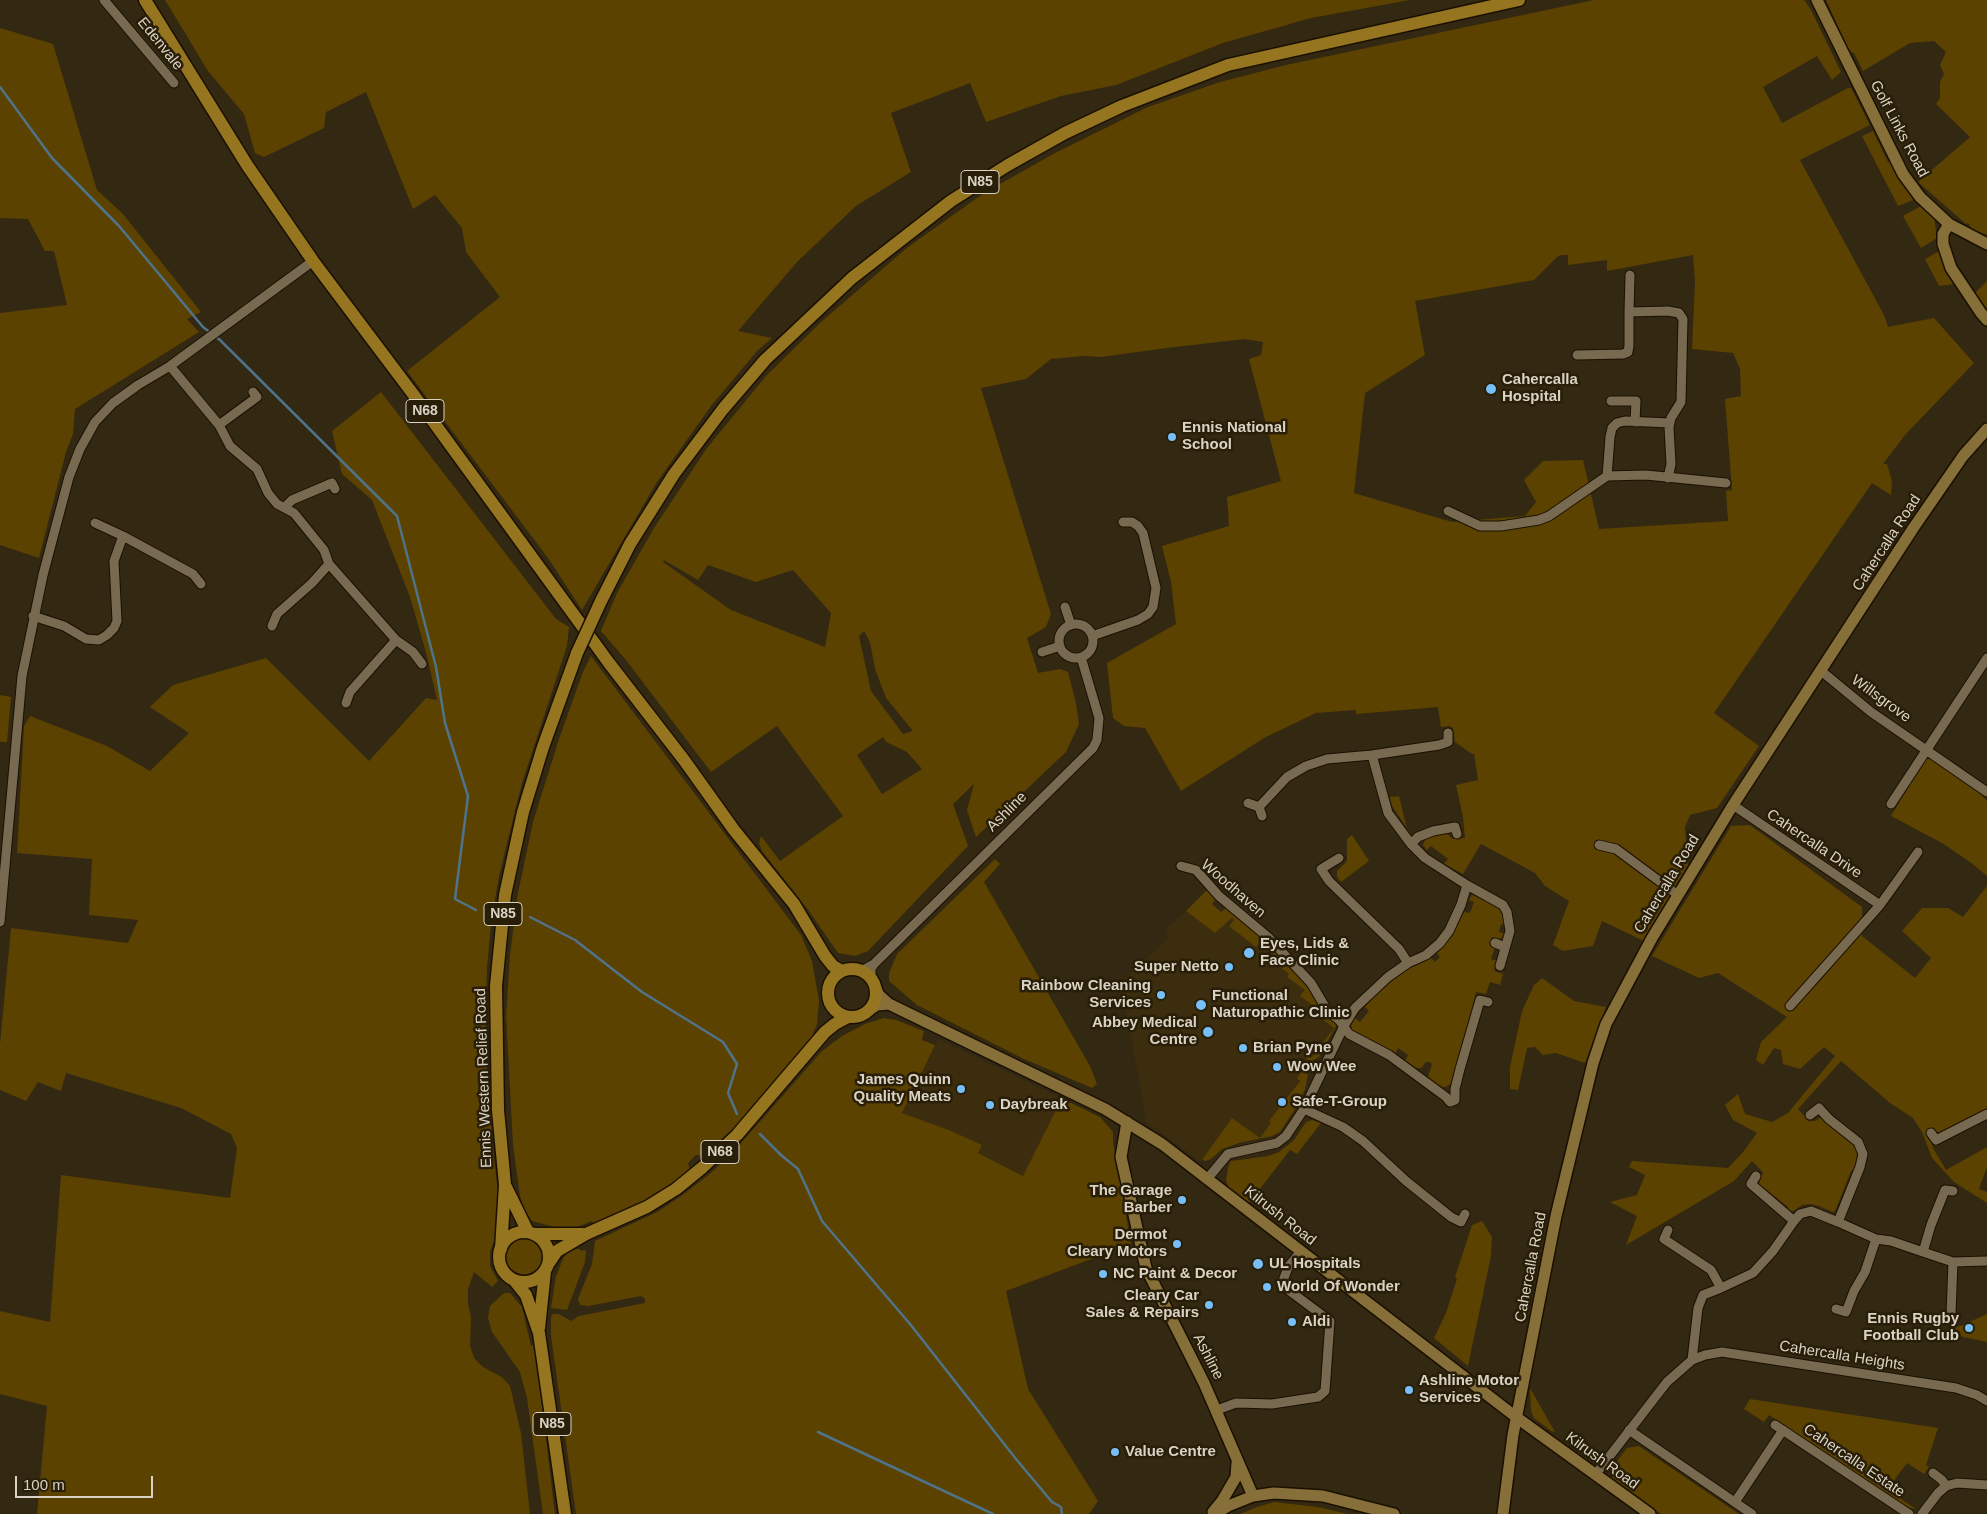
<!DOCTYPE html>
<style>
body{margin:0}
#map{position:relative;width:1987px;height:1514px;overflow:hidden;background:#332811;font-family:Helvetica,sans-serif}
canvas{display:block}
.scale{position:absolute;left:15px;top:1476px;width:138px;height:22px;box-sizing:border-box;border:2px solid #dad3c5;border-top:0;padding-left:6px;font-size:15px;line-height:18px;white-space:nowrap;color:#dad3c5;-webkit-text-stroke:4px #291e07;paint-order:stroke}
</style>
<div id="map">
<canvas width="1987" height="1514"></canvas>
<div class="scale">100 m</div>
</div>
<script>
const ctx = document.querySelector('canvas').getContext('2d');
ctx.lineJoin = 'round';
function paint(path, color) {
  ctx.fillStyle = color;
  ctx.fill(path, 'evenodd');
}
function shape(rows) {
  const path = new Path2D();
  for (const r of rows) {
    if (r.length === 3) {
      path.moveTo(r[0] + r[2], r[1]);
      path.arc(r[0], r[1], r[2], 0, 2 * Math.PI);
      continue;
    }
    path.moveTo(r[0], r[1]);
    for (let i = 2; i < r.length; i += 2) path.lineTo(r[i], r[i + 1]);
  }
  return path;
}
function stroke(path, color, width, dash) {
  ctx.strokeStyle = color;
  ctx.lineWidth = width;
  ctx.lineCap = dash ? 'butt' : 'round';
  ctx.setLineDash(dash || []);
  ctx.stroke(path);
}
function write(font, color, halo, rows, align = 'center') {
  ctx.font = font + ' Helvetica,sans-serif';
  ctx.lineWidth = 5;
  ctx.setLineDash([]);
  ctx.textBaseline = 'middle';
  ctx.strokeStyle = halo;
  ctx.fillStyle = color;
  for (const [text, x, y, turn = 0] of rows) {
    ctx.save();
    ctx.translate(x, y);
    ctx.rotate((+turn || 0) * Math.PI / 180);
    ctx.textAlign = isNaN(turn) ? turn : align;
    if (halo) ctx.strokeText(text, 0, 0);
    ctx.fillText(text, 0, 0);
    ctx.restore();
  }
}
const built = shape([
 [1186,911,1215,933,1232,918,1261,941,1259,944,1274,956,1271,960,1289,974,1287,977,1305,990,1301,997,1319,1011,1316,1014,1334,1028,1311,1058,1300,1080,1269,1121,1271,1123,1260,1139,1232,1118,1201,1162,1144,1120,1146,1118,1121,983,1168,937,1165,929],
 [938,1039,1067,1101,1061,1112,1056,1110,1024,1176,978,1153,981,1145,949,1130,901,1112]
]);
const green = shape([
 [165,0,1410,0,1311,18,1223,43,1116,85,1061,96,986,122,970,83,891,113,911,172,856,206,797,262,738,331,772,338,757,351,711,406,657,482,582,610,548,558,407,371,500,297,466,252,462,228,435,195,413,209,366,92,326,112,324,128,264,157,255,153,244,114,208,71],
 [1594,0,1803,0,1805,1,1811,10,1841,72,1832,80,1817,56,1763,87,1782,123,1848,88,1851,88,1870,125,1800,160,1884,315,1888,327,1934,318,1974,363,1905,435,1883,464,1887,464,1892,481,1891,495,1872,483,1714,713,1759,746,1717,808,1690,815,1685,827,1688,865,1644,941,1602,921,1593,946,1563,951,1553,945,1569,901,1545,886,1535,873,1481,844,1463,874,1444,864,1448,859,1431,846,1427,850,1423,845,1426,838,1445,832,1453,839,1465,838,1463,817,1456,785,1478,780,1474,754,1472,754,1455,742,1453,728,1450,726,1441,727,1438,707,1356,714,1356,710,1316,713,1264,738,1181,791,1145,728,1124,726,1113,718,1107,663,1176,624,1171,582,1162,546,1229,526,1227,497,1281,481,1249,359,1261,355,1263,342,1244,339,1167,348,1101,357,1085,356,1051,359,1026,379,981,388,1051,614,1046,627,1027,638,1038,673,1060,669,1068,672,1076,703,1079,724,1066,752,976,837,967,810,974,784,953,804,968,846,868,951,855,956,838,953,809,911,762,851,759,843,761,836,780,861,843,816,777,726,711,772,626,660,601,631,617,593,654,528,707,448,766,376,821,322,908,247,984,193,1055,153,1148,107,1220,82,1286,65],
 [1562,255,1568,255,1568,265,1607,260,1607,271,1693,255,1695,282,1692,349,1733,353,1740,369,1741,396,1725,399,1732,490,1726,491,1728,521,1599,529,1583,460,1543,461,1524,480,1536,502,1525,516,1452,522,1354,493,1365,393,1425,355,1415,301,1534,280,1557,257],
 [664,560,698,580,708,565,756,582,793,570,831,613,825,647,731,610,663,562],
 [864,631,870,642,875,669,886,698,913,731,903,734,871,691,859,636],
 [883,737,886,742,907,752,922,769,882,794,857,755],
 [1826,0,1987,0,1987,235,1972,229,1968,223,1966,224,1918,182,1970,137,1936,104,1940,98,1940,82,1944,74,1940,65,1946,52,1934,41,1910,43,1863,71,1854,53,1851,52,1848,48],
 [0,28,53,44,97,190,123,214,201,312,187,319,199,332,75,409,73,434,66,452,39,558,0,545,0,313,67,305,54,251,45,251,28,219,0,218],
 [1873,131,1888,162,1891,161,1902,183,1916,199,1898,206,1862,136],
 [1921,206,1934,218,1937,238,1921,248,1903,216],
 [1939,251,1946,270,1954,284,1939,286,1925,259],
 [1987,281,1987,309,1974,294],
 [381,392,556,619,569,627,567,646,522,783,499,876,491,923,487,968,485,1033,488,1098,497,1185,501,1190,496,1235,490,1252,490,1266,498,1281,492,1287,474,1272,468,1289,468,1304,471,1317,470,1345,474,1358,483,1367,502,1377,510,1386,521,1433,530,1514,37,1514,47,1406,0,1394,0,1311,50,1322,61,1175,230,1198,237,1148,231,1134,181,1108,66,1073,61,1091,38,1082,26,1101,0,1090,0,1044,11,928,128,943,138,920,89,915,92,859,17,853,24,726,30,716,107,746,150,771,189,733,150,707,173,685,266,658,369,761,426,698,437,700,427,656,410,597,372,500,342,474,332,431],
 [591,656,801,935,812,961,819,1001,817,1024,810,1041,748,1114,710,1152,704,1156,696,1155,688,1163,690,1170,663,1190,632,1208,594,1224,592,1221,577,1227,558,1228,532,1221,525,1212,520,1196,513,1145,506,1016,510,955,518,893,533,822,559,739,583,672],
 [0,695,11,697,7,742,0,742],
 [1927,759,1935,759,1972,785,1987,801,1987,876,1970,862,1942,843,1891,816,1923,763],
 [1399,796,1405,821,1407,828,1392,806,1390,797],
 [1750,825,1862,907,1862,936,1915,978,1931,958,1902,931,1922,908,1948,908,1963,917,1987,886,1987,1110,1943,1133,1935,1131,1933,1127,1927,1132,1933,1148,1946,1170,1987,1147,1987,1167,1979,1189,1987,1192,1987,1203,1954,1182,1932,1158,1922,1132,1913,1118,1890,1103,1841,1061,1798,1109,1809,1121,1815,1121,1821,1117,1828,1121,1829,1125,1849,1142,1852,1141,1855,1145,1857,1154,1856,1168,1851,1171,1835,1211,1833,1212,1819,1206,1810,1204,1802,1205,1793,1211,1788,1210,1788,1207,1763,1187,1758,1186,1763,1172,1752,1161,1734,1181,1626,1245,1637,1216,1610,1202,1637,1195,1645,1175,1629,1167,1632,1161,1728,1168,1743,1152,1757,1133,1733,1120,1725,1105,1738,1094,1745,1114,1772,1122,1788,1113,1835,1056,1824,1047,1800,1069,1783,1064,1781,1050,1774,1048,1763,1065,1756,1060,1761,1042,1787,1017,1718,973,1699,978,1652,956,1731,826],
 [1352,835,1369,861,1341,882,1337,877,1337,871,1347,861,1347,839],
 [995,859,1000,864,984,882,1090,1066,1097,1084,1092,1088,1024,1059,917,1005,889,981,889,973,897,954],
 [1207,890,1216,899,1212,904,1221,912,1226,908,1274,949,1307,985,1326,1014,1336,1024,1336,1026,1319,1057,1312,1061,1306,1059,1307,1056,1311,1058,1334,1028,1316,1014,1319,1010,1300,996,1305,990,1287,977,1289,974,1271,960,1274,956,1259,944,1256,947,1229,926,1234,920,1232,918,1215,933,1186,911],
 [1472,895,1500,907,1506,919,1507,926,1501,924,1499,932,1505,934,1504,938,1498,939,1492,937,1489,944,1495,948,1491,959,1497,961,1494,971,1503,974,1500,985,1490,982,1486,994,1476,992,1454,1080,1451,1084,1445,1087,1438,1086,1428,1077,1432,1064,1430,1062,1426,1062,1421,1068,1416,1068,1405,1061,1408,1055,1398,1048,1395,1054,1354,1032,1352,1030,1351,1025,1355,1018,1360,1022,1369,1011,1365,1007,1379,991,1409,968,1431,958,1435,962,1440,957,1437,953,1454,931,1464,912,1470,913,1474,902,1469,900],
 [1542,978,1574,1001,1606,1007,1585,1063,1556,1053,1543,1055,1535,1047,1527,1048,1518,1090,1510,1089,1510,1067,1522,1011,1534,985],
 [884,1018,896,1020,924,1031,922,1040,935,1045,902,1113,949,1130,982,1145,978,1153,1023,1176,1056,1110,1061,1112,1067,1101,1100,1117,1113,1132,1113,1142,1131,1244,1006,1291,1028,1389,1098,1501,1089,1514,576,1514,551,1336,551,1317,553,1314,559,1314,571,1321,579,1316,645,1303,645,1299,641,1296,588,1306,580,1305,578,1299,592,1264,595,1241,659,1211,684,1194,712,1172,735,1150,822,1051,842,1036,865,1024],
 [1303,1070,1308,1075,1305,1089,1299,1103,1280,1132,1272,1136,1239,1143,1222,1149,1211,1159,1205,1161,1202,1160,1232,1118,1260,1138,1271,1123,1269,1121,1300,1081,1297,1078],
 [1312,1120,1321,1123,1297,1154,1290,1150,1249,1203,1229,1188,1226,1181,1228,1167,1231,1161,1268,1156,1279,1152,1294,1140,1306,1122],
 [1482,1221,1492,1237,1491,1256,1468,1366,1434,1338,1446,1313,1457,1279,1455,1277,1472,1225],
 [524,1257,20],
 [576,1249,580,1249,581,1251,586,1250,585,1262,567,1310,551,1308,556,1276,563,1259,567,1253],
 [504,1293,510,1293,522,1307,531,1346,537,1346,542,1406,555,1514,543,1514,527,1398,520,1372,492,1332,488,1318,490,1306],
 [1987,1314,1987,1342,1940,1332,1963,1325],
 [1530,1388,1555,1432,1551,1431,1534,1418,1531,1411],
 [1750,1399,1938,1428,1926,1465,1929,1467,1924,1474,1907,1463,1887,1490,1916,1509,1907,1508,1769,1415,1764,1422,1744,1409],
 [1639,1446,1739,1514,1661,1514,1612,1478,1614,1465,1627,1448],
 [1274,1502,1318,1507,1348,1514,1240,1514,1257,1507]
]);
const stream = shape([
 [0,87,52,158,119,226,203,327,220,340,397,516,436,667,445,723,468,796,455,899,476,910],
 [530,917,575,940,642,992,723,1042,737,1064,728,1093,737,1114],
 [760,1134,781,1155,798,1169,822,1221,910,1324,1016,1459,1052,1502,1061,1507,1062,1514],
 [818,1432,993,1514]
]);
const street = shape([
 [104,0,174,83],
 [1630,275,1629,312,1668,311,1679,313,1683,319,1681,402,1671,418,1669,427,1671,464,1668,478],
 [1577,355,1623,354,1628,352,1629,346,1629,312],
 [170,366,219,425,230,446,257,469,268,493,277,504,294,513,324,550,329,564,396,640,350,692,346,703],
 [1611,401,1636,401,1635,422],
 [219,425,257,397,253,392],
 [1607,476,1610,437,1612,428,1617,423,1625,421,1670,423],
 [285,507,292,500,332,483,335,489],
 [1448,511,1480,526,1501,526,1539,520,1549,516,1607,476,1646,475,1726,483],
 [95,523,123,536,193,574,201,584],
 [1065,607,1071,625],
 [33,616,64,626,86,639,99,640,107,635,114,628,117,621,114,561,123,536],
 [1076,641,17],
 [272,626,277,614,312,583,329,564],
 [1092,636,1138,620,1148,614,1153,607,1156,588,1143,533,1138,526,1132,522,1123,522],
 [396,640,413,652,422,664],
 [1042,652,1060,646],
 [1820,670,1871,712,1987,792],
 [1248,803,1259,807,1262,816],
 [1891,804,1987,658],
 [1733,805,1880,905,1918,852],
 [1259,807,1287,777,1306,766,1327,759,1372,755,1439,745,1448,742,1448,733],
 [1411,844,1418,837,1433,831,1455,827,1457,834],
 [1599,845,1616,849,1678,895],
 [1339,858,1321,869,1329,881,1399,949,1408,963],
 [1181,866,1196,870,1219,896,1269,938,1311,983,1327,1010,1339,1020,1349,1034,1389,1055,1446,1097,1450,1102,1455,1100,1455,1089,1460,1069,1480,1000,1488,1002],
 [1467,885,1503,905,1507,912,1510,931,1500,966],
 [0,922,22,676,43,575,69,477,80,449,95,422,113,403,138,385,170,366,313,261],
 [1495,943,1505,947],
 [858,970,865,969,874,964,1093,748,1097,740,1099,718,1081,657],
 [871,978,871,969,874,964],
 [1790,1006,1880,905],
 [1304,1109,1343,1127,1363,1141,1406,1181,1451,1217,1461,1222,1465,1214],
 [1931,1133,1936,1140,1987,1114],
 [1208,1178,1228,1154,1277,1143,1286,1136,1304,1109,1344,1026,1355,1008,1388,977,1408,963,1426,955,1440,943,1449,931,1461,905,1467,885,1425,858,1411,844,1388,813,1372,755],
 [1794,1221,1800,1214,1811,1211,1838,1222,1860,1167,1863,1154,1858,1142,1829,1119,1819,1108,1810,1115],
 [1668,1230,1664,1239,1711,1270,1721,1288,1753,1273,1773,1251,1794,1221,1751,1184,1756,1176],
 [1876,1239,1891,1241,1923,1252,1931,1225,1945,1190,1953,1191],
 [1923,1252,1953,1262,1987,1261],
 [1836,1309,1846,1312,1854,1291,1865,1272,1876,1239,1838,1222],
 [1945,1319,1951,1314,1953,1262],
 [1692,1360,1698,1308,1703,1295,1721,1288],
 [1217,1410,1236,1403,1272,1404,1318,1397,1325,1391,1330,1321,1287,1289,1283,1281,1288,1267,1301,1251],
 [1775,1425,1909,1514],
 [1629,1430,1752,1514],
 [1933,1473,1942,1480,1946,1486],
 [1595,1475,1667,1382,1692,1360,1705,1355,1722,1352,1956,1388,1977,1395,1987,1401],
 [1735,1502,1783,1430],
 [1922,1514,1938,1493,1946,1486,1957,1483,1987,1485]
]);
const secondary = shape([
 [1817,0,1903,174,1920,197,1949,224,1987,244],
 [1949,224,1943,234,1943,244,1951,268,1981,313,1987,320],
 [876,989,879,995,889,1004,1105,1109,1162,1144,1516,1417,1650,1514],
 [869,1010,877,1005,889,1004],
 [1127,1122,1121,1157,1146,1268,1204,1383,1253,1496],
 [1213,1512,1222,1501,1236,1477,1237,1463],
 [1215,1514,1228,1506,1253,1496,1274,1493,1323,1496,1394,1514],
 [1503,1514,1513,1435,1556,1216,1593,1063,1606,1024,1652,938,1733,805,1914,527,1963,456,1987,429]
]);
const primary = shape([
 [145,0,247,165,313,261,416,398,609,663,684,760,734,830,794,904,825,956,833,966,842,971],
 [601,601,630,544,674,474,723,409,765,360,852,278,951,201,1008,165,1065,133,1122,106,1228,65,1519,0],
 [852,993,24],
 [506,1187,528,1232],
 [524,1257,25],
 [536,1234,583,1234],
 [501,1249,505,1185,498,1110,496,986,505,895,523,812,543,747,577,653],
 [549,1263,557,1251,586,1234,647,1207,676,1189,703,1167,737,1135,825,1032,835,1024,848,1017],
 [514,1280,526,1295,539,1333,565,1514],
 [539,1328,545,1271]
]);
const primaryBridge = shape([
 [577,653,601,601]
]);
const markers = [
 [1491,389,6,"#77bff7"],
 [1172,437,5,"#77bff7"],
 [1249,953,6,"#77bff7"],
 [1229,967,5,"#77bff7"],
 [1161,995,5,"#77bff7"],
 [1201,1005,6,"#77bff7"],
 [1208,1032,6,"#77bff7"],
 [1243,1048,5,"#77bff7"],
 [1277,1067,5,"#77bff7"],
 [961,1089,5,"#77bff7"],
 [1282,1102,5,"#77bff7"],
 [990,1105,5,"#77bff7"],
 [1182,1200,5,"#77bff7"],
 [1177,1244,5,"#77bff7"],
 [1258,1264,6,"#77bff7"],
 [1103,1274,5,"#77bff7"],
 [1267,1287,5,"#77bff7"],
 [1209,1305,5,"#77bff7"],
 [1292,1322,5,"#77bff7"],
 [1969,1328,5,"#77bff7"],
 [1409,1390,5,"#77bff7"],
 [1115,1452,5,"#77bff7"]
];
const shields = [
 [980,182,38],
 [425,411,38],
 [503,914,38],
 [720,1152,38],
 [552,1424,38]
];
const shieldNames = [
 ["N85",980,182],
 ["N68",425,411],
 ["N85",503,914],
 ["N68",720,1152],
 ["N85",552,1424]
];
const streetNames = [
 ["Edenvale",160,44,51],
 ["Golf Links Road",1899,129,62],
 ["Cahercalla Road",1887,543,-57],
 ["Willsgrove",1881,699,36],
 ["Ashline",1007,812,-45],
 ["Cahercalla Drive",1814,844,34],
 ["Cahercalla Road",1667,884,-59],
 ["Woodhaven",1233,889,41],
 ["Ennis Western Relief Road",484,1078,-92],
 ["Kilrush Road",1280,1216,38],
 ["Cahercalla Road",1531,1267,-79],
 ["Cahercalla Heights",1842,1356,9],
 ["Ashline",1208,1357,63],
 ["Kilrush Road",1602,1461,36],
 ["Cahercalla Estate",1854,1461,34]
];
const poiNames = [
 ["Cahercalla",1502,380],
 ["Hospital",1502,397],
 ["Ennis National",1182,428],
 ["School",1182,445],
 ["Eyes, Lids &",1260,944],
 ["Face Clinic",1260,961],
 ["Super Netto",1219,967,"right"],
 ["Rainbow Cleaning",1151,986,"right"],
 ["Services",1151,1003,"right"],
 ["Functional",1212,996],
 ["Naturopathic Clinic",1212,1013],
 ["Abbey Medical",1197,1023,"right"],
 ["Centre",1197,1040,"right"],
 ["Brian Pyne",1253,1048],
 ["Wow Wee",1287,1067],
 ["James Quinn",951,1080,"right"],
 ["Quality Meats",951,1097,"right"],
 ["Safe-T-Group",1292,1102],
 ["Daybreak",1000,1105],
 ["The Garage",1172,1191,"right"],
 ["Barber",1172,1208,"right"],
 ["Dermot",1167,1235,"right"],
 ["Cleary Motors",1167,1252,"right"],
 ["UL Hospitals",1269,1264],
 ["NC Paint & Decor",1113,1274],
 ["World Of Wonder",1277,1287],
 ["Cleary Car",1199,1296,"right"],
 ["Sales & Repairs",1199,1313,"right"],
 ["Ennis Rugby",1959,1319,"right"],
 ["Football Club",1959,1336,"right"],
 ["Aldi",1302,1322],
 ["Ashline Motor",1419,1381],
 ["Services",1419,1398],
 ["Value Centre",1125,1452]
];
paint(built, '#3c2d0e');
paint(green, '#5c4200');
stroke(stream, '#4f748a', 2.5);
stroke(street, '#1b1000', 11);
stroke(secondary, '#1b1000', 14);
stroke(primary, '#1b1000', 15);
stroke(street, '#776a51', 9);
stroke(secondary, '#866f39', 11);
stroke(primary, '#957520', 12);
stroke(primaryBridge, '#1b1000', 15, []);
stroke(primaryBridge, '#957520', 12);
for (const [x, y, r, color] of markers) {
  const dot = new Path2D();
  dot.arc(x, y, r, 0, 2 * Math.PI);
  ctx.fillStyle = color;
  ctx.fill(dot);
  stroke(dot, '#291e07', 2);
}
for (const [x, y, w] of shields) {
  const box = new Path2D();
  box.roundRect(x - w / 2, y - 11.5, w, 23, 4);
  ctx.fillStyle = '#291e07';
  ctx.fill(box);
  stroke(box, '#dad3c5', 1);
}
write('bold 14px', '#dad3c5', null, shieldNames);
write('15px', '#dad3c5', '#291e07', streetNames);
write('bold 15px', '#dad3c5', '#291e07', poiNames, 'left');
</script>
